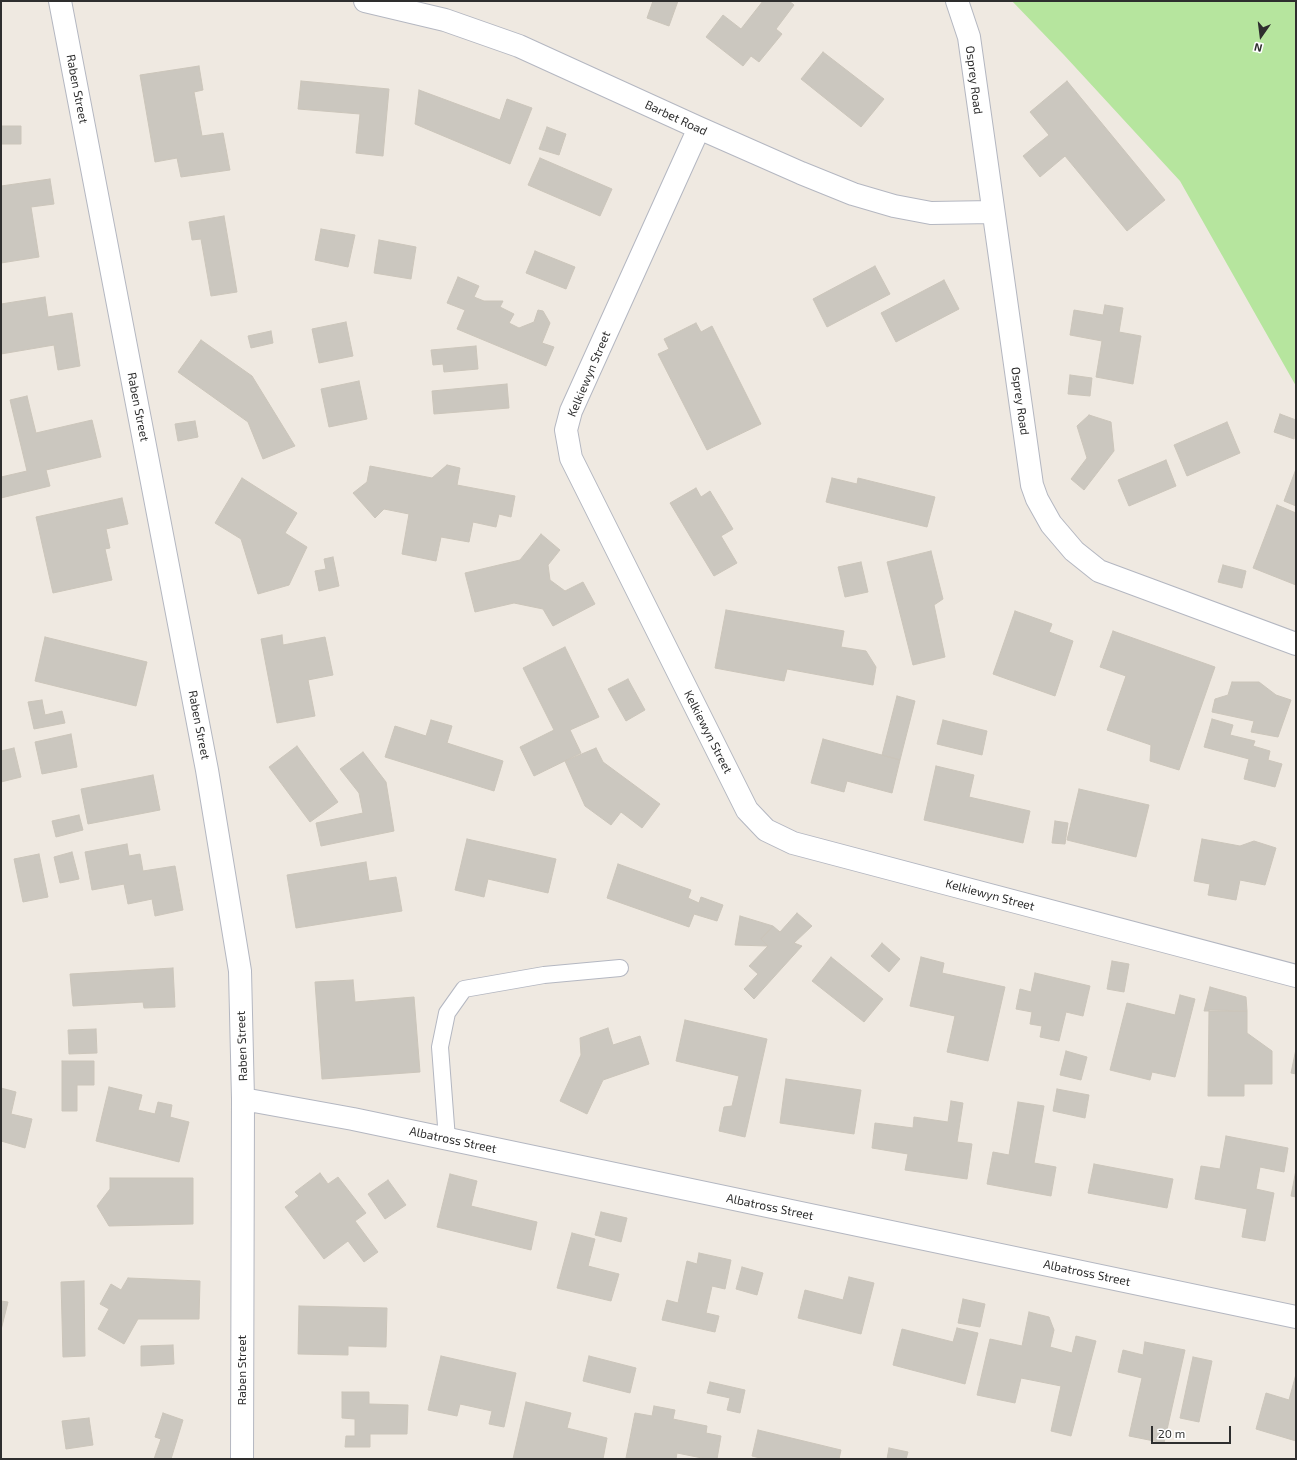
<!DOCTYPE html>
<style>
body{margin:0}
#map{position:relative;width:1297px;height:1460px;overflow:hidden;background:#efe9e1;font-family:"Exo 2",sans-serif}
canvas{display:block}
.frame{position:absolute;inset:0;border:2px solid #2e2e2e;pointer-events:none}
.north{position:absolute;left:1241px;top:16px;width:40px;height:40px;-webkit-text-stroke:3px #fff;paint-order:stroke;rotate:194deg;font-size:11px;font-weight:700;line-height:16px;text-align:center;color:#2e2e2e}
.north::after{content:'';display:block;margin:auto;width:14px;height:18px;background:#2e2e2e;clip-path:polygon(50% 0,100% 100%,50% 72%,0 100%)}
.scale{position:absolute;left:1151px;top:1426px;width:80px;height:18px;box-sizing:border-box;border:2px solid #2e2e2e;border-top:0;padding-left:5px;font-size:12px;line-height:14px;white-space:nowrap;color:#2e2e2e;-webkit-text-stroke:3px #fff;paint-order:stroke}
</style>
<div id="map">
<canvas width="1297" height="1460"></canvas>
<div class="frame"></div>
<div class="north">N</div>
<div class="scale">20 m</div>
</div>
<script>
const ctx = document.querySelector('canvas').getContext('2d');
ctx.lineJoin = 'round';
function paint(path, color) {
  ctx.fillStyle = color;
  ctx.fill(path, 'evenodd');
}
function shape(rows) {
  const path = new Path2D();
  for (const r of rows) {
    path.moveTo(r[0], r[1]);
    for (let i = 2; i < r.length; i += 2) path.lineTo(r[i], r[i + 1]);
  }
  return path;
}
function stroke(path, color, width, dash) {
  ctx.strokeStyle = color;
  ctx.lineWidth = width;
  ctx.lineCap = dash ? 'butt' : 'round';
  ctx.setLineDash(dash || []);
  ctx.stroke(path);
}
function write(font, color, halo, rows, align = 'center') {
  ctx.font = font + ' "Exo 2",sans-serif';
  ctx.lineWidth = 4;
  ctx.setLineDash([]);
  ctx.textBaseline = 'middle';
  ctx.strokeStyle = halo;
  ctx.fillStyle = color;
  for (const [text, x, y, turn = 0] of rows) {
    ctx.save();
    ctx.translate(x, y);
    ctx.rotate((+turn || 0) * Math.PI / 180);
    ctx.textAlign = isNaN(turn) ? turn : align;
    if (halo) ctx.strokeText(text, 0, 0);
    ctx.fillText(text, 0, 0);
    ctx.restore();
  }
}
const green = shape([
 [1012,1,1296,1,1296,386,1180,181,1064,55]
]);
const building = shape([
 [653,1,678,1,669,26,647,18,653,1],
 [763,1,789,1,794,5,776,29,782,34,759,62,751,56,743,66,706,37,723,15,741,29,763,1],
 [823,52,884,99,861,127,801,79,823,52],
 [199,66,203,90,194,92,202,136,223,133,230,170,181,177,177,158,155,162,140,75,199,66],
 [301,81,389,89,383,156,356,153,360,114,298,109,301,81],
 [1067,81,1165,200,1127,231,1065,156,1040,177,1023,156,1049,135,1030,112,1067,81],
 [419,90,500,120,507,99,532,108,510,164,415,124,419,90],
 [1,126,21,126,21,144,1,144,1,126],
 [547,127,566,134,559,155,539,149,547,127],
 [540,158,612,189,600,216,528,185,540,158],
 [50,179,54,204,31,207,39,257,1,263,1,186,50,179],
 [224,216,237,292,211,296,201,239,192,240,189,222,224,216],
 [321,229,355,235,348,267,315,260,321,229],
 [379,240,416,247,411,279,374,273,379,240],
 [535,251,575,267,566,289,526,273,535,251],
 [875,266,890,294,827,327,813,299,875,266],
 [458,277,479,286,474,297,484,301,503,301,500,307,514,314,509,323,519,328,534,322,538,310,543,311,550,323,542,343,554,347,546,366,457,329,465,310,447,303,458,277],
 [944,280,959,309,896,342,881,313,944,280],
 [45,297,48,317,72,313,80,366,58,370,54,345,1,354,1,304,45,297],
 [1105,305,1123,308,1119,332,1141,336,1133,384,1096,377,1102,341,1070,335,1074,310,1103,315,1105,305],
 [346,322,353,356,319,363,312,329,346,322],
 [696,323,701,332,712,326,761,424,707,450,658,354,669,349,664,339,696,323],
 [271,331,273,343,251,348,248,336,271,331],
 [201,340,252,376,295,446,263,459,248,422,178,372,201,340],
 [476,346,478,369,444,372,443,364,433,365,431,350,476,346],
 [1070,375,1092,378,1090,396,1068,394,1070,375],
 [359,381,367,419,329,427,321,389,359,381],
 [507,384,509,408,434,414,432,391,507,384],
 [27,396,36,433,92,420,101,457,46,470,50,486,1,498,1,477,27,471,10,400,27,396],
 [1280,414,1296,420,1294,439,1274,432,1280,414],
 [1089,415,1111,422,1114,451,1084,490,1071,479,1087,458,1077,426,1089,415],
 [195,421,198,437,178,441,175,424,195,421],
 [1227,422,1240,453,1187,476,1174,445,1227,422],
 [1166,460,1176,486,1129,506,1118,480,1166,460],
 [447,465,460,468,457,485,515,496,511,517,499,514,496,527,473,522,469,542,441,537,436,561,402,554,409,514,384,509,375,518,353,493,367,482,370,466,432,478,447,465],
 [1296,469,1296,506,1284,501,1296,469],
 [242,478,297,513,285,533,307,547,289,585,258,594,241,539,215,523,242,478],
 [832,478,857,484,858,478,935,497,927,527,826,502,832,478],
 [696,488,701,497,710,491,733,529,721,536,737,563,714,576,670,503,696,488],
 [122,498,128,524,106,529,110,548,105,549,112,580,53,593,36,517,122,498],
 [1277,505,1296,513,1296,585,1253,568,1277,505],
 [541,534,560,550,548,565,550,580,565,591,583,582,595,604,553,626,543,609,514,603,475,612,465,573,520,560,541,534],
 [931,551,943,599,934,605,945,657,913,665,887,562,931,551],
 [333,557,339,586,319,591,315,571,326,569,324,559,333,557],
 [861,562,868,592,845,597,838,567,861,562],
 [1223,565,1246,571,1242,588,1218,582,1223,565],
 [726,610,844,631,841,647,866,651,876,667,873,685,787,669,784,681,715,668,726,610],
 [1015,611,1052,624,1049,632,1073,641,1055,696,993,674,1015,611],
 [1113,631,1215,667,1179,770,1150,761,1151,745,1107,730,1126,676,1100,667,1113,631],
 [282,635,283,645,325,637,333,675,308,680,315,716,277,723,261,639,282,635],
 [45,637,147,662,136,706,35,681,45,637],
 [565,647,599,717,570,730,581,753,534,776,520,747,554,730,523,668,565,647],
 [628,679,645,710,626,721,608,689,628,679],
 [1232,682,1259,682,1276,695,1291,700,1278,737,1251,732,1254,721,1212,712,1215,699,1228,695,1232,682],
 [897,696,915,701,900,760,882,755,897,696],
 [42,700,45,715,62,711,65,723,34,729,28,702,42,700],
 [1212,719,1233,725,1230,735,1255,741,1253,746,1270,751,1268,760,1282,764,1275,787,1244,779,1249,759,1204,747,1212,719],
 [431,720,452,726,447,743,503,761,494,791,385,757,395,726,426,736,431,720],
 [943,720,987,731,982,755,937,744,943,720],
 [71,734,77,767,42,774,35,742,71,734],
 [823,739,900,760,892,793,847,781,844,792,811,783,823,739],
 [297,746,338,802,310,822,269,767,297,746],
 [14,748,21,777,1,782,1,751,14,748],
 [596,748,603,762,660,804,642,828,621,812,611,825,585,806,565,761,596,748],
 [363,752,386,782,394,831,321,846,316,823,363,813,359,793,340,769,363,752],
 [936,766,974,775,969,797,1030,811,1023,843,924,820,936,766],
 [153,775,160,810,88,824,81,789,153,775],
 [1079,789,1149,805,1136,857,1067,840,1079,789],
 [79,815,83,830,56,837,52,821,79,815],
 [1055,821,1068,823,1065,844,1052,843,1055,821],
 [467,839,556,859,548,893,488,879,484,897,455,890,467,839],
 [1202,839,1240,846,1254,841,1276,848,1265,885,1240,880,1236,900,1208,895,1210,884,1194,881,1202,839],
 [127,844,129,856,140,854,143,871,175,866,183,910,155,916,152,899,128,904,124,884,92,890,85,852,127,844],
 [72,852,79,879,60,883,54,857,72,852],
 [39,854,48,897,23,902,14,859,39,854],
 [366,862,369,881,396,877,402,911,296,928,287,875,366,862],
 [618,864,691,890,688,898,699,903,701,897,723,905,717,921,694,914,689,927,607,898,618,864],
 [797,913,812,926,794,943,802,946,754,999,744,989,758,974,749,966,768,946,761,939,773,926,780,932,797,913],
 [740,916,773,926,761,939,768,946,735,945,740,916],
 [882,943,900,959,889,972,871,956,882,943],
 [831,957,883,999,864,1022,812,981,831,957],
 [921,957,944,963,942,973,1005,987,988,1061,947,1052,955,1016,910,1006,921,957],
 [1112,961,1129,964,1124,992,1107,989,1112,961],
 [173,968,175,1007,144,1008,143,1002,73,1006,70,974,173,968],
 [1035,973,1090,986,1083,1016,1066,1012,1059,1041,1040,1037,1042,1026,1030,1024,1032,1012,1016,1009,1020,989,1031,992,1035,973],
 [353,980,355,1002,414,997,420,1072,322,1079,315,982,353,980],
 [1210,987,1246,997,1247,1011,1204,1011,1210,987],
 [1180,995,1195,999,1175,1077,1152,1072,1150,1080,1110,1070,1127,1003,1175,1015,1180,995],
 [1209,1010,1247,1011,1247,1033,1272,1051,1272,1084,1244,1084,1244,1096,1208,1096,1209,1010],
 [685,1020,767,1039,745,1137,719,1131,724,1107,732,1106,739,1076,676,1061,685,1020],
 [608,1028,613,1045,640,1036,649,1064,603,1080,587,1114,560,1101,581,1055,580,1038,608,1028],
 [96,1029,97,1053,69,1054,68,1030,96,1029],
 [1296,1049,1296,1074,1291,1073,1296,1049],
 [1066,1051,1087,1057,1081,1080,1060,1075,1066,1051],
 [62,1061,94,1061,94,1085,77,1085,77,1111,62,1111,62,1061],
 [786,1079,861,1090,854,1134,780,1123,786,1079],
 [109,1087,142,1095,138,1110,155,1114,158,1102,172,1105,170,1117,189,1122,179,1162,96,1141,109,1087],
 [1,1088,16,1092,11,1114,32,1119,25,1148,1,1141,1,1088],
 [1057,1089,1089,1095,1085,1118,1053,1111,1057,1089],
 [951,1101,963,1103,957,1142,972,1144,967,1179,905,1170,908,1154,872,1148,875,1123,913,1128,914,1117,948,1122,951,1101],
 [1018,1102,1044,1106,1034,1163,1056,1167,1051,1196,987,1184,993,1152,1009,1155,1018,1102],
 [1226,1136,1288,1148,1284,1172,1260,1167,1256,1189,1274,1193,1265,1241,1242,1237,1247,1209,1195,1199,1201,1166,1220,1169,1226,1136],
 [1094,1164,1173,1179,1167,1208,1088,1193,1094,1164],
 [1296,1170,1296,1197,1291,1196,1296,1170],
 [320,1173,328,1184,338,1177,366,1213,355,1221,378,1252,364,1262,348,1241,324,1259,285,1207,299,1196,295,1192,320,1173],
 [450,1174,477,1181,471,1206,537,1222,531,1250,437,1227,450,1174],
 [110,1178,193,1178,193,1224,109,1226,97,1206,110,1189,110,1178],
 [388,1180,406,1205,385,1219,368,1194,388,1180],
 [601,1212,627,1218,621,1242,595,1235,601,1212],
 [572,1233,595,1239,588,1266,619,1274,611,1301,557,1288,572,1233],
 [699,1253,731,1260,725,1289,712,1286,706,1313,719,1316,715,1332,662,1320,667,1300,678,1303,687,1261,697,1264,699,1253],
 [742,1267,763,1273,757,1295,736,1289,742,1267],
 [849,1277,874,1283,861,1334,798,1318,805,1290,843,1300,849,1277],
 [128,1278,200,1281,199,1319,138,1319,124,1344,98,1329,109,1309,100,1304,111,1284,121,1290,128,1278],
 [84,1281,85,1356,63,1357,61,1282,84,1281],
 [963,1299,985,1304,980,1327,958,1323,963,1299],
 [1,1301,8,1302,1,1330,1,1301],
 [299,1306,387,1308,386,1347,348,1346,348,1355,298,1354,299,1306],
 [1029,1312,1049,1317,1054,1330,1050,1347,1072,1353,1076,1336,1096,1341,1071,1436,1051,1431,1061,1386,1021,1378,1015,1403,977,1395,990,1339,1022,1346,1029,1312],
 [957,1328,978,1333,965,1384,893,1365,902,1329,953,1342,957,1328],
 [1145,1342,1185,1350,1164,1443,1129,1436,1142,1378,1118,1372,1123,1350,1143,1355,1145,1342],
 [173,1345,174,1364,141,1366,141,1346,173,1345],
 [441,1356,516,1373,504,1427,489,1424,492,1411,460,1404,457,1416,428,1410,441,1356],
 [589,1356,636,1368,630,1393,583,1381,589,1356],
 [1193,1357,1212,1361,1199,1422,1180,1418,1193,1357],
 [1296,1374,1296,1441,1256,1429,1266,1393,1289,1400,1296,1374],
 [710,1382,745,1390,740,1413,727,1410,730,1398,707,1393,710,1382],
 [342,1392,369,1392,369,1404,408,1405,407,1434,370,1434,370,1447,345,1447,346,1436,355,1436,355,1419,342,1418,342,1392],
 [526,1402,571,1413,567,1428,607,1438,603,1459,513,1459,526,1402],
 [654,1406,675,1410,673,1419,707,1426,706,1433,721,1436,717,1459,707,1459,677,1453,676,1459,626,1458,635,1413,652,1416,654,1406],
 [163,1413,183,1420,171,1459,154,1459,161,1439,155,1437,163,1413],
 [89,1418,93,1445,66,1449,62,1421,89,1418],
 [758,1430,841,1450,839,1459,764,1459,752,1456,758,1430],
 [889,1448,908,1452,906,1459,887,1459,889,1448]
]);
const service = shape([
 [447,1139,440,1047,447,1013,464,989,544,975,620,968]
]);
const minor = shape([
 [60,1,207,770,240,971,243,1099,242,1459],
 [365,1,445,20,519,46,699,128,801,173,853,194,894,206,931,213,993,212],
 [957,1,969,37,1032,485,1037,499,1051,524,1074,551,1099,571,1296,644],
 [699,128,571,411,566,430,571,458,747,810,766,830,793,843,1296,976],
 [243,1099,353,1119,1296,1317]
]);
const streetNames = [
 ["Osprey Road",974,80,83],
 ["Raben Street",77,89,79],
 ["Barbet Road",676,118,25],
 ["Kelkiewyn Street",589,374,-67],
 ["Osprey Road",1020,401,82],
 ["Raben Street",138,407,79],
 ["Raben Street",199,725,79],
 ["Kelkiewyn Street",708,732,63],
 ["Kelkiewyn Street",990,895,15],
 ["Raben Street",242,1046,-92],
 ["Albatross Street",453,1140,12],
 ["Albatross Street",770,1207,12],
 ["Albatross Street",1087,1273,12],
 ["Raben Street",242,1370,-90]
];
paint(green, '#b6e59e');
paint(building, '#cbc7bf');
stroke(building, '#cbc5ba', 1);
stroke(service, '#b4b7c1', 18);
stroke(minor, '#b4b7c1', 24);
stroke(service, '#fff', 16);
stroke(minor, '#fff', 22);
write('12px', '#2e2e2e', '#fff', streetNames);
</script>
